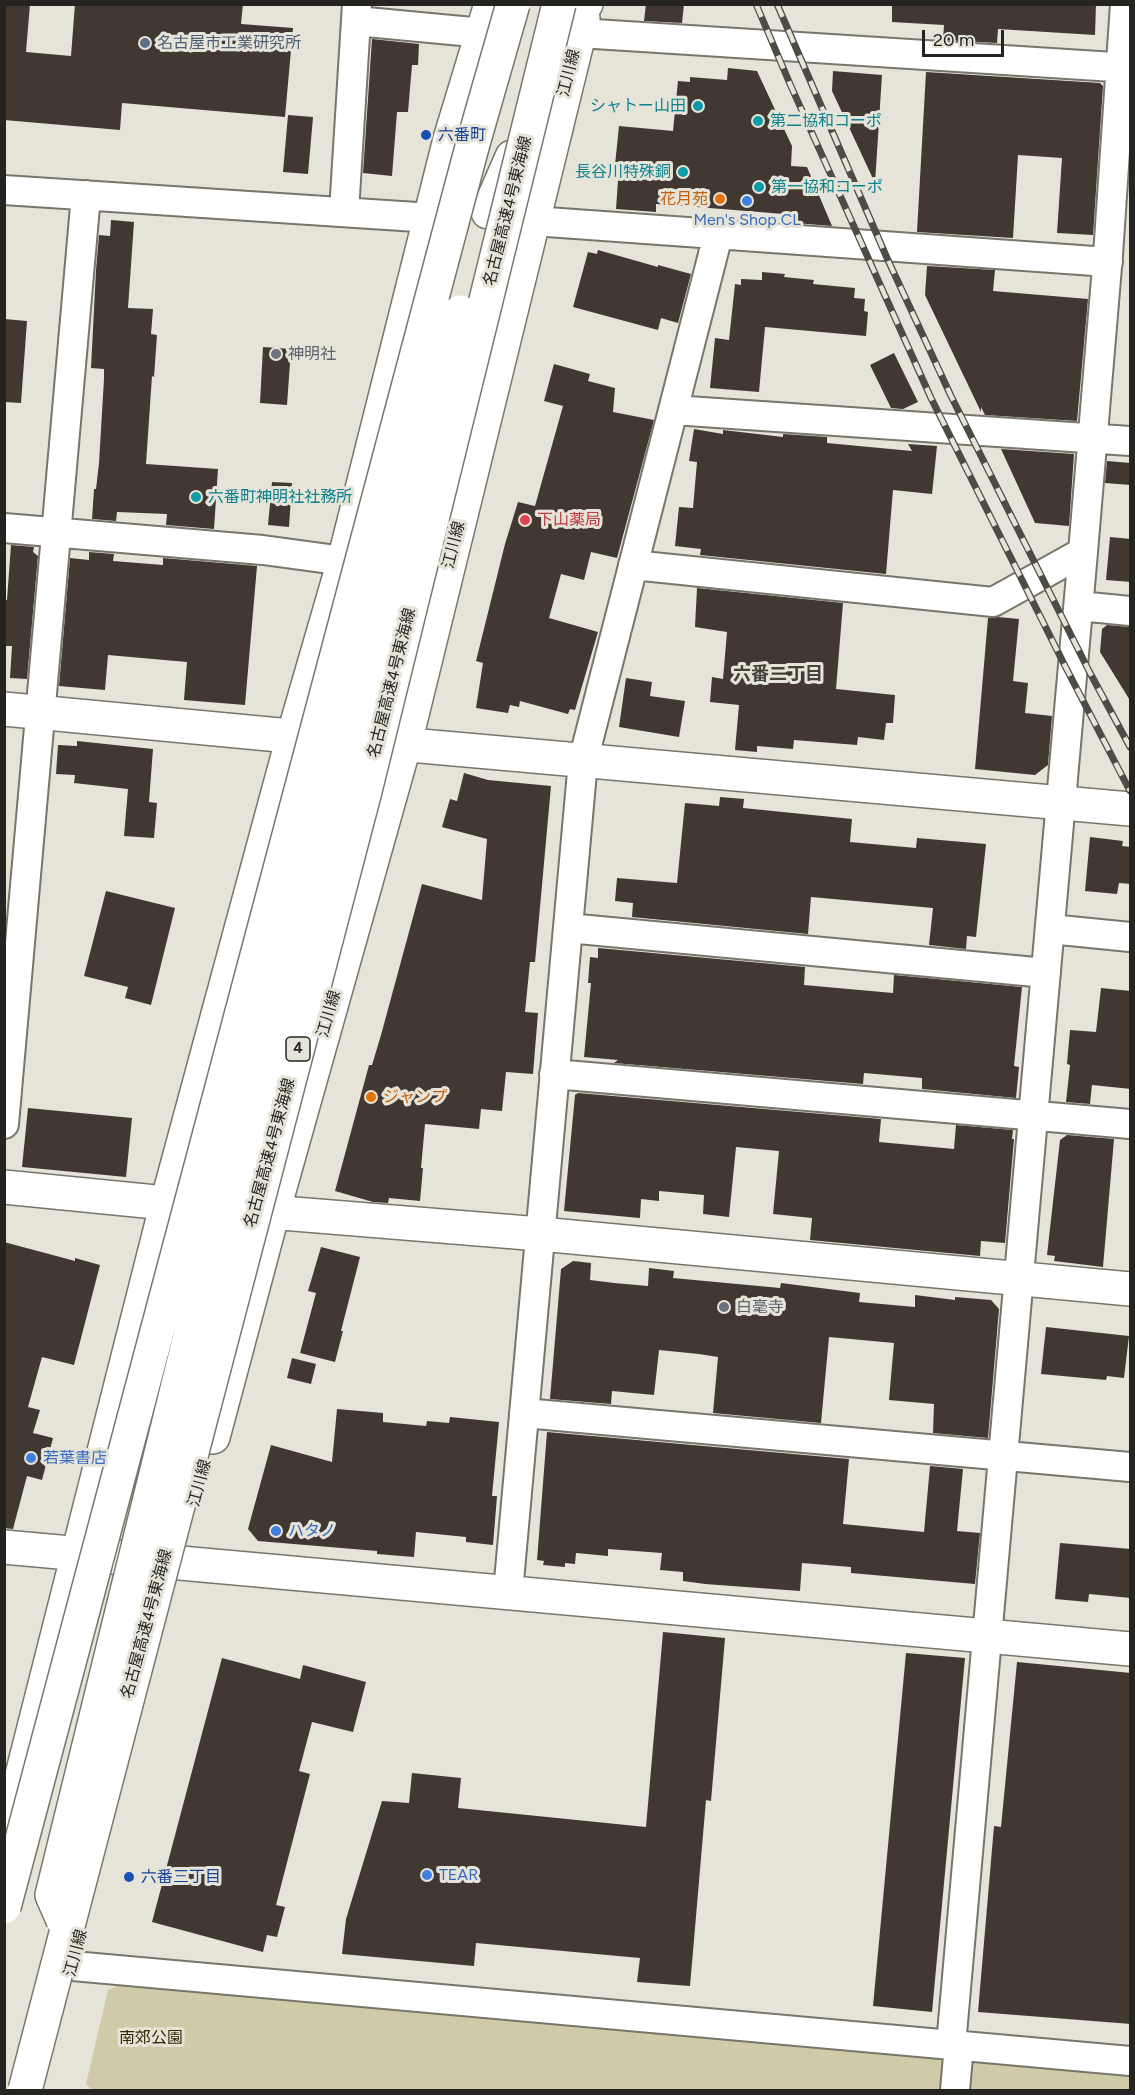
<!DOCTYPE html>
<meta charset="utf-8">
<style>
body{margin:0}
#map{position:relative;width:1135px;height:2095px;overflow:hidden;background:#e6e4d8;font-family:Figtree,sans-serif}
canvas{display:block}
.frame{position:absolute;inset:0;border:6px solid #252420;pointer-events:none}
.scale{position:absolute;left:922px;top:30px;width:82px;height:27px;box-sizing:border-box;border:3px solid #252420;border-top:0;padding-left:8px;font-size:18px;line-height:21px;white-space:nowrap;color:#252420;-webkit-text-stroke:4px #e6e4d8;paint-order:stroke}
</style>
<div id="map">
<canvas width="1135" height="2095"></canvas>
<div class="frame"></div>
<div class="scale">20 m</div>
</div>
<script>
const ctx = document.querySelector('canvas').getContext('2d');
ctx.lineJoin = 'round';
function paint(path, color) {
  ctx.fillStyle = color;
  ctx.fill(path, 'evenodd');
}
function shape(rows) {
  const path = new Path2D();
  for (const r of rows) {
    path.moveTo(r[0], r[1]);
    for (let i = 2; i < r.length; i += 2) path.lineTo(r[i], r[i + 1]);
  }
  return path;
}
function stroke(path, color, width, dash) {
  ctx.strokeStyle = color;
  ctx.lineWidth = width;
  ctx.lineCap = dash ? 'butt' : 'round';
  ctx.setLineDash(dash || []);
  ctx.stroke(path);
}
function write(font, color, halo, rows, align = 'center') {
  ctx.font = font + ' Figtree,"Noto Sans JP",sans-serif';
  ctx.lineWidth = 6;
  ctx.setLineDash([]);
  ctx.textBaseline = 'middle';
  ctx.strokeStyle = halo;
  ctx.fillStyle = color;
  for (const [text, x, y, turn = 0] of rows) {
    ctx.save();
    ctx.translate(x, y);
    ctx.rotate((+turn || 0) * Math.PI / 180);
    ctx.textAlign = isNaN(turn) ? turn : align;
    if (halo) ctx.strokeText(text, 0, 0);
    ctx.fillText(text, 0, 0);
    ctx.restore();
  }
}
const green = shape([
 [122,1984,1130,2074,1130,2090,92,2090,86,2084,108,1990]
]);
const building = shape([
 [4,4,30,4,26,52,71,56,75,4,243,4,241,24,293,28,285,117,122,103,120,130,4,120],
 [646,4,684,4,682,23,644,21],
 [892,4,1096,4,1095,35,998,29,997,43,943,40,944,25,892,22],
 [372,39,419,44,418,65,412,65,408,112,397,112,392,176,363,173],
 [728,68,757,71,792,146,791,166,807,167,832,226,795,223,796,215,697,207,656,204,656,212,616,209,619,166,615,165,619,126,673,131,678,81,690,82,690,77,727,80],
 [833,71,882,75,875,183,832,91],
 [926,72,1100,83,1103,86,1093,235,1057,233,1062,158,1018,155,1013,238,917,232],
 [288,115,313,117,308,174,283,172],
 [111,220,134,222,128,308,153,309,151,334,157,335,154,377,152,376,146,464,218,469,214,529,166,525,167,514,117,512,116,521,92,519,94,489,96,489,99,463,104,379,104,369,91,368,96,270,99,235,110,236],
 [598,250,658,267,658,265,691,274,678,323,661,318,658,330,573,307,588,252,597,254],
 [927,266,995,270,993,291,1088,299,1077,421,985,415,981,407,981,412,925,295],
 [762,272,785,274,784,277,814,280,813,284,855,288,854,298,865,299,864,311,868,312,866,336,765,327,759,392,710,388,715,338,729,340,735,284,741,285,741,279,762,280],
 [4,319,27,321,21,403,4,402],
 [263,347,291,349,287,405,260,403],
 [894,353,918,402,903,409,891,408,870,365],
 [554,364,590,374,588,381,615,388,613,412,654,420,617,558,591,552,584,580,561,574,549,618,598,632,575,710,570,709,568,714,520,701,519,707,510,705,508,713,476,708,483,663,476,661,505,544,518,502,535,506,563,406,544,401],
 [694,429,723,434,723,430,783,437,783,434,827,437,827,443,912,451,908,444,937,446,932,494,893,490,886,574,700,555,701,549,675,546,679,507,693,508,697,462,689,461],
 [1001,449,1074,454,1069,526,1035,523],
 [1107,461,1131,463,1131,485,1105,483],
 [272,482,292,483,289,527,268,525],
 [1110,537,1131,539,1131,582,1106,580],
 [11,545,34,547,33,552,38,556,27,679,10,678,12,646,4,646,4,600,7,600],
 [89,552,114,554,113,561,163,565,163,558,257,566,245,705,184,700,187,662,108,655,105,690,59,686,70,558,89,560],
 [697,588,843,603,836,689,895,695,893,723,886,723,884,740,858,737,857,745,794,740,793,749,757,746,757,752,735,750,739,705,710,702,712,677,723,679,727,632,695,627],
 [998,617,1019,619,1013,681,1028,683,1025,713,1052,716,1048,765,1035,775,975,769,988,618],
 [1107,625,1131,627,1131,702,1100,652,1102,629],
 [626,678,652,682,650,696,685,701,679,737,619,727],
 [77,741,153,749,149,802,157,803,154,838,124,836,128,789,74,783,75,775,56,774,58,745,77,746],
 [464,773,488,780,551,786,535,962,530,962,525,1012,538,1013,533,1074,506,1072,502,1111,481,1109,479,1129,425,1124,421,1168,423,1168,420,1201,389,1198,388,1203,373,1202,335,1191,369,1065,372,1065,381,1035,422,884,482,900,487,839,442,827,450,799,457,801],
 [720,797,744,799,743,808,852,819,850,842,916,848,917,838,986,844,976,937,967,936,966,949,929,945,933,908,811,897,808,934,632,917,633,903,615,901,617,878,677,883,685,803,719,806],
 [1090,837,1123,841,1122,846,1131,847,1131,884,1119,883,1117,894,1085,891],
 [106,891,175,908,151,1005,125,998,128,987,84,976],
 [598,948,805,967,804,985,893,993,894,975,1022,987,1014,1066,1019,1067,1016,1098,922,1089,922,1078,864,1073,863,1084,614,1063,618,1060,584,1057,591,983,588,983,590,957,598,958],
 [1101,988,1131,991,1131,1089,1092,1085,1090,1104,1066,1102,1070,1065,1067,1064,1070,1030,1096,1032],
 [578,1093,881,1119,879,1142,954,1149,956,1125,1013,1130,1012,1139,1014,1139,1005,1243,981,1241,980,1256,810,1240,812,1218,773,1214,779,1151,736,1147,729,1217,703,1214,704,1195,659,1191,659,1201,641,1199,640,1218,564,1211,575,1095],
 [28,1108,132,1118,126,1177,22,1167],
 [1067,1135,1114,1139,1103,1267,1054,1261,1055,1256,1047,1255,1060,1140],
 [4,1242,75,1261,75,1258,100,1265,74,1365,42,1357,28,1407,40,1410,33,1433,53,1438,42,1480,27,1476,13,1529,4,1528],
 [321,1247,360,1257,341,1331,343,1331,335,1362,300,1353,316,1293,308,1291],
 [573,1261,591,1263,590,1280,614,1283,648,1286,649,1268,674,1271,673,1278,780,1288,781,1283,860,1293,859,1302,915,1307,915,1295,955,1300,955,1297,991,1300,999,1309,988,1438,933,1433,934,1404,889,1400,894,1343,829,1337,821,1423,713,1413,718,1357,699,1354,659,1350,654,1395,612,1391,611,1404,550,1399,561,1269],
 [1046,1327,1129,1336,1124,1378,1107,1376,1106,1380,1041,1374],
 [292,1358,316,1364,311,1384,287,1378],
 [337,1409,383,1413,383,1422,426,1426,427,1421,449,1423,450,1417,499,1422,492,1496,497,1496,493,1545,466,1542,466,1537,416,1532,414,1557,377,1554,377,1551,258,1541,248,1529,271,1445,332,1462],
 [547,1432,849,1459,843,1524,924,1532,930,1466,963,1469,957,1531,980,1533,975,1584,851,1573,851,1567,802,1563,800,1591,705,1584,683,1581,683,1572,660,1570,662,1553,608,1549,608,1556,576,1553,575,1564,565,1563,565,1567,543,1565,544,1561,537,1560],
 [1060,1543,1131,1549,1131,1598,1089,1594,1088,1602,1055,1599],
 [663,1632,725,1638,711,1801,706,1800,690,1986,637,1982,640,1958,476,1943,474,1966,342,1954,346,1919,382,1801,409,1803,412,1773,461,1778,458,1808,646,1827],
 [906,1653,965,1658,932,2012,873,2006],
 [222,1658,300,1679,303,1665,366,1682,353,1732,312,1722,299,1771,310,1774,276,1905,285,1907,277,1937,267,1935,263,1952,152,1922],
 [1017,1662,1131,1673,1131,2024,978,2012,994,1826,1001,1827]
]);
const minor = shape([
 [356,21,483,33],
 [579,33,1130,68],
 [4,190,432,218],
 [344,212,357,4],
 [533,221,1108,262],
 [673,410,1130,441],
 [4,528,263,550,344,561],
 [633,565,993,602,1083,552],
 [1079,606,1130,611],
 [568,928,1046,973],
 [1050,929,1130,937],
 [554,1074,1130,1124],
 [4,1124,86,195],
 [524,1413,1130,1467],
 [508,1592,583,761,718,235],
 [73,1966,1130,2061],
 [951,2045,1083,552,1108,255,1125,4],
 [955,2090,959,2045]
]);
const tertiary = shape([
 [4,709,322,739],
 [376,742,1130,809],
 [4,1187,196,1206],
 [245,1210,540,1234,1130,1289],
 [4,1547,1130,1649]
]);
const primary = shape([
 [213,1437,273,1212,405,743,583,18],
 [5,1842,167,1203,293,737,344,561,450,139,491,4]
]);
const motorway = shape([
 [552,65,569,26,586,4],
 [488,212,512,157]
]);
const rail = shape([
 [756,4,790,84,931,398,1065,666,1130,791],
 [777,4,887,258,951,396,1089,671,1130,747]
]);
const motorwayBridge = shape([
 [4,1907,472,147,513,4],
 [63,1920,52,1895,199,1300,460,312],
 [25,2090,365,791,559,4]
]);
const markers = [
 [145,43,6,"#5c6f8a"],
 [698,106,6,"#0f9aa8"],
 [758,121,6,"#0f9aa8"],
 [426,135,6,"#1a4fb4"],
 [683,172,6,"#0f9aa8"],
 [759,187,6,"#0f9aa8"],
 [720,199,6,"#e8710a"],
 [747,201,6,"#3f7fe0"],
 [276,354,6,"#6b7280"],
 [196,497,6,"#0f9aa8"],
 [525,520,6,"#e0444e"],
 [371,1097,6,"#e8710a"],
 [724,1307,6,"#6b7280"],
 [31,1458,6,"#3f7fe0"],
 [276,1531,6,"#3f7fe0"],
 [427,1875,6,"#3f7fe0"],
 [129,1877,6,"#1a4fb4"]
];
const shields = [
 [298,1049,24]
];
const shieldNames = [
 ["4",298,1049]
];
const serviceNames = [
 ["名古屋市工業研究所",157,43]
];
const streetNames = [
 ["江川線",569,73,-76],
 ["名古屋高速4号東海線",508,211,-76],
 ["江川線",454,545,-76],
 ["名古屋高速4号東海線",392,683,-76],
 ["江川線",329,1014,-74],
 ["名古屋高速4号東海線",270,1153,-75],
 ["江川線",200,1483,-75],
 ["名古屋高速4号東海線",147,1624,-75],
 ["江川線",76,1953,-75]
];
const cultureNames = [
 ["シャトー山田",686,106,"right"],
 ["第二協和コーポ",770,121],
 ["長谷川特殊銅",671,172,"right"],
 ["第一協和コーポ",771,187],
 ["六番町神明社社務所",208,497]
];
const transitNames = [
 ["六番町",438,135],
 ["六番三丁目",141,1877]
];
const foodNames = [
 ["花月苑",708,199],
 ["ジャンプ",383,1097,"left"]
];
const shopNames = [
 ["Men's Shop CL",747,220,"center"],
 ["若葉書店",43,1458],
 ["ハタノ",288,1531],
 ["TEAR",439,1875]
];
const worshipNames = [
 ["神明社",288,354],
 ["白毫寺",736,1307]
];
const healthNames = [
 ["下山薬局",537,520]
];
const parkNames = [
 ["南郊公園",151,2038]
];
const neighbourhoodNames = [
 ["六番二丁目",778,675]
];
paint(green, '#cfcaa8');
paint(building, '#413931');
stroke(minor, '#78766b', 32);
stroke(tertiary, '#78766b', 36);
stroke(primary, '#78766b', 36);
stroke(motorway, '#78766b', 36);
stroke(minor, '#fff', 28);
stroke(tertiary, '#fff', 33);
stroke(primary, '#fff', 33);
stroke(motorway, '#fff', 33);
stroke(rail, '#4c4b45', 7);
stroke(rail, '#e6e4d8', 4.5, [14]);
stroke(motorwayBridge, '#78766b', 36, []);
stroke(motorwayBridge, '#fff', 33);
for (const [x, y, r, color] of markers) {
  const dot = new Path2D();
  dot.arc(x, y, r, 0, 2 * Math.PI);
  ctx.fillStyle = color;
  ctx.fill(dot);
  stroke(dot, '#e6e4d8', 2);
}
for (const [x, y, w] of shields) {
  const box = new Path2D();
  box.roundRect(x - w / 2, y - 12, w, 24, 4.5);
  ctx.fillStyle = '#e6e4d8';
  ctx.fill(box);
  stroke(box, '#252420', 1.5);
}
write('bold 15px', '#252420', null, shieldNames);
write('16px', '#4e5e75', '#e6e4d8', serviceNames, 'left');
write('16px', '#252420', '#e6e4d8', streetNames);
write('16px', '#0d838f', '#e6e4d8', cultureNames, 'left');
write('16px', '#164399', '#e6e4d8', transitNames, 'left');
write('16px', '#c56008', '#e6e4d8', foodNames, 'right');
write('16px', '#366cbe', '#e6e4d8', shopNames, 'left');
write('16px', '#5b616d', '#e6e4d8', worshipNames, 'left');
write('16px', '#be3a42', '#e6e4d8', healthNames, 'left');
write('16px', '#322a00', '#e6e4d8', parkNames);
write('bold 18px', '#454339', '#e6e4d8', neighbourhoodNames);
</script>
